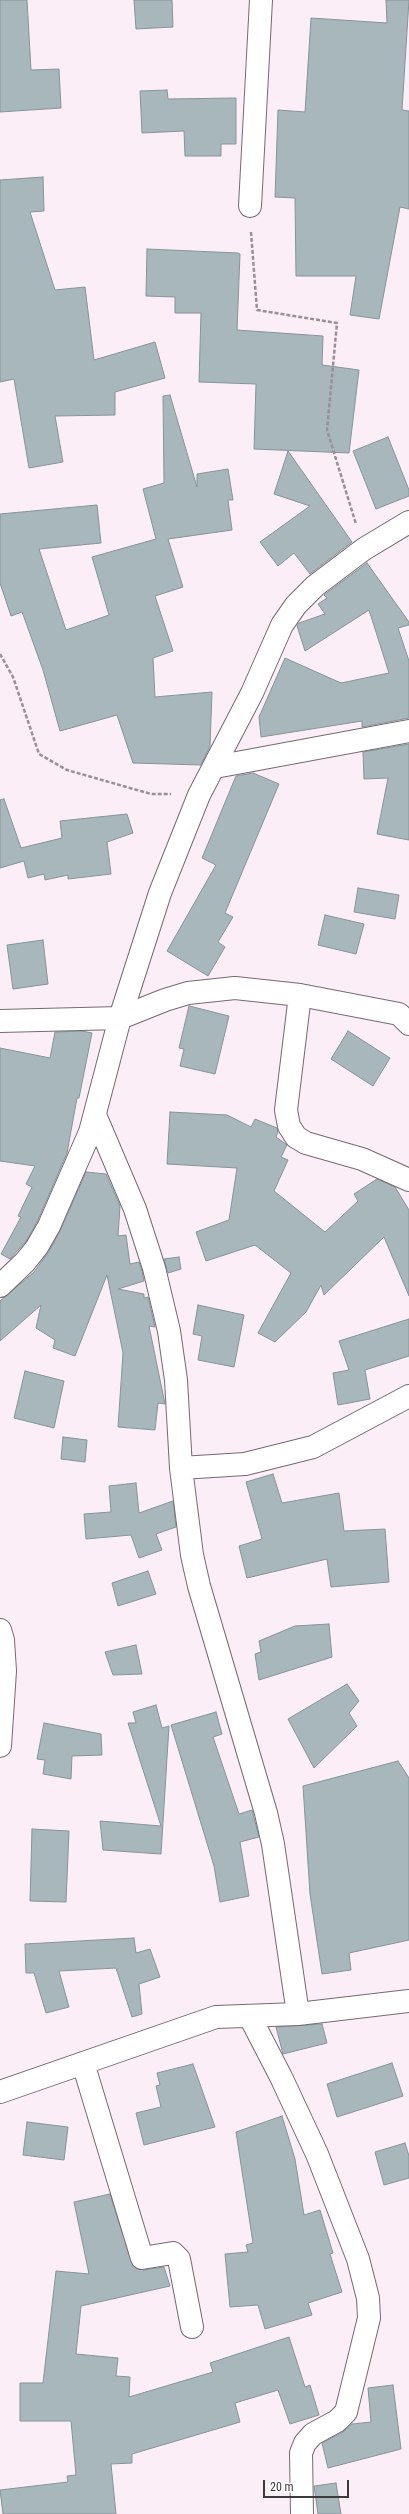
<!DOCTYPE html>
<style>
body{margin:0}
#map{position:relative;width:409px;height:2514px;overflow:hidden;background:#fceef7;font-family:"Roboto Condensed",sans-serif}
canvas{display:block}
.scale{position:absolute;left:263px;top:2480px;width:86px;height:18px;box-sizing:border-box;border:2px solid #3d383b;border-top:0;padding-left:5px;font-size:12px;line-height:14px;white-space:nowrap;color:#3d383b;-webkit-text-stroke:3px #fff;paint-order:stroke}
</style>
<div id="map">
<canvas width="409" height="2514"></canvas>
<div class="scale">20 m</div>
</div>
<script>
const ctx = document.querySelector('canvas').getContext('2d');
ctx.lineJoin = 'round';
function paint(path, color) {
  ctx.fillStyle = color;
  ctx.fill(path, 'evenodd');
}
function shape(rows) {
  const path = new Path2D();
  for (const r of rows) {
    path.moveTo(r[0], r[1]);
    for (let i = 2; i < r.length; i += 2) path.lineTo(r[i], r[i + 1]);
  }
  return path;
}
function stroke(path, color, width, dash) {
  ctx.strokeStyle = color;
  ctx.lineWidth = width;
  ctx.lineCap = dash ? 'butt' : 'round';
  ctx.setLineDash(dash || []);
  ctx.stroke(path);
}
const building = shape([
 [0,0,27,0,31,70,59,69,61,108,0,112,0,0],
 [134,0,172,0,173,27,136,29,134,0],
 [386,0,409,0,402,110,409,111,409,209,400,207,379,319,350,315,356,276,296,276,295,198,275,197,278,110,305,112,311,18,387,23,386,0],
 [167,90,168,99,236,98,236,144,221,144,221,156,185,156,184,131,142,133,140,91,167,90],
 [43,177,44,211,30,212,55,290,85,287,94,360,155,342,165,378,115,392,115,415,55,416,63,462,29,468,14,379,0,382,0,180,43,177],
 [147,249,238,253,240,254,237,330,323,336,322,365,359,370,349,453,254,449,256,384,199,382,201,313,175,313,175,297,146,296,147,249],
 [170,395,197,487,197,474,228,469,233,500,228,500,232,530,168,539,183,587,155,596,173,651,153,658,155,697,212,692,210,746,201,765,133,763,117,715,60,731,43,670,25,620,22,612,11,616,0,583,0,514,97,505,101,543,39,549,66,630,109,615,92,557,156,539,143,489,164,483,163,396,170,395],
 [388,437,409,490,409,496,376,509,353,451,388,437],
 [288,451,352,542,310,574,294,553,278,566,260,542,310,506,274,494,288,451],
 [367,563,409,622,409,625,398,628,409,661,409,718,362,727,362,721,261,737,259,717,285,658,341,683,389,673,369,610,305,651,297,626,299,623,325,614,318,604,327,598,324,595,367,563],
 [409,744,409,840,377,834,388,778,364,779,363,752,409,744],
 [253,773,279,784,225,913,233,917,218,942,225,947,208,976,167,951,216,865,202,858,236,776,253,773],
 [4,799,21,848,62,838,60,821,127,814,133,833,107,842,111,874,68,879,68,875,45,880,44,874,28,878,24,861,0,868,0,800,4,799],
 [358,888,399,895,395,919,354,912,358,888],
 [325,915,364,924,356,954,318,945,325,915],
 [43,940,48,984,13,989,7,945,43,940],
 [189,1006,229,1016,215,1074,180,1066,184,1049,179,1048,189,1006],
 [82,1031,92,1033,79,1098,77,1098,67,1153,38,1220,27,1240,10,1259,1,1254,21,1217,18,1216,32,1187,26,1184,35,1166,0,1161,0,1048,50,1058,55,1032,82,1031],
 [348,1031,390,1058,373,1086,331,1059,348,1031],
 [170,1112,227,1115,251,1127,255,1119,277,1128,278,1132,276,1137,287,1145,281,1157,288,1160,274,1191,325,1232,358,1201,354,1194,377,1179,395,1187,409,1210,409,1296,384,1237,324,1295,321,1285,306,1312,275,1342,258,1333,291,1273,255,1245,206,1261,196,1232,229,1220,237,1168,167,1164,170,1112],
 [86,1172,106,1174,120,1206,118,1236,126,1235,130,1264,139,1262,142,1271,144,1281,118,1289,144,1294,144,1298,148,1297,155,1327,149,1326,165,1404,158,1403,155,1430,118,1427,123,1353,107,1275,75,1356,53,1348,55,1340,36,1328,41,1305,0,1341,0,1301,34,1272,48,1253,60,1231,86,1172],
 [179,1257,181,1269,168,1273,164,1259,179,1257],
 [198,1305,244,1315,234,1367,198,1360,202,1336,193,1334,198,1305],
 [409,1319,409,1356,365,1370,370,1399,338,1405,333,1373,349,1370,339,1341,409,1319],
 [25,1371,64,1381,54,1428,14,1418,25,1371],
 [63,1437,87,1440,85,1462,61,1459,63,1437],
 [273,1474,282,1503,339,1493,344,1531,385,1529,389,1582,331,1587,327,1559,247,1578,239,1546,262,1539,246,1482,273,1474],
 [136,1483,139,1513,173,1501,176,1527,156,1534,162,1550,139,1558,131,1535,86,1539,84,1514,111,1512,109,1486,136,1483],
 [148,1571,156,1594,118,1606,112,1583,148,1571],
 [329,1624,332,1657,259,1680,255,1654,261,1652,259,1641,295,1626,329,1624],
 [136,1645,142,1674,113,1675,105,1652,136,1645],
 [347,1684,359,1701,349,1713,357,1726,314,1768,288,1719,347,1684],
 [156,1705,162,1728,169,1726,161,1854,103,1850,100,1821,161,1826,128,1723,136,1723,133,1712,156,1705],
 [216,1712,222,1734,213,1737,239,1814,252,1810,259,1837,240,1842,249,1896,220,1902,214,1866,171,1725,216,1712],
 [44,1723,101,1734,102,1755,72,1756,71,1779,43,1774,45,1760,37,1759,44,1723],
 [398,1761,409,1778,409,1940,349,1953,351,1970,322,1974,310,1894,303,1786,398,1761],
 [32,1829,69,1831,66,1902,30,1901,32,1829],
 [134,1938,136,1953,150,1949,160,1977,139,1984,142,2014,132,2017,116,1968,59,1971,69,2007,46,2013,34,1973,26,1973,25,1944,134,1938],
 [322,2024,327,2043,283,2054,276,2027,322,2024],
 [392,2063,403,2096,337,2117,327,2084,392,2063],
 [193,2064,215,2127,144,2145,136,2113,161,2107,156,2086,160,2085,157,2073,193,2064],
 [282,2116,295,2159,304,2215,320,2210,333,2253,330,2254,342,2292,308,2303,312,2315,265,2329,258,2305,230,2307,225,2254,248,2252,246,2245,253,2243,236,2132,282,2116],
 [27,2122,68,2127,64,2160,23,2155,27,2122],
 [405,2143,409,2156,409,2178,384,2185,375,2152,405,2143],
 [110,2194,133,2266,144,2270,164,2267,170,2286,81,2306,76,2354,118,2358,116,2376,130,2377,129,2397,213,2372,210,2363,289,2337,305,2387,310,2385,319,2415,290,2424,278,2390,235,2403,240,2422,132,2454,132,2463,111,2464,116,2514,3,2514,0,2490,68,2482,67,2476,76,2475,71,2421,20,2421,20,2383,43,2383,56,2271,89,2274,74,2202,110,2194],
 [393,2385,401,2449,328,2468,322,2443,343,2432,352,2424,371,2422,368,2388,393,2385],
 [336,2483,341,2514,318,2514,314,2486,336,2483]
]);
const path = shape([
 [251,232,257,310,337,323,327,430,356,524],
 [0,654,13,677,39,754,67,770,151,794,171,794]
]);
const minor = shape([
 [250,206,261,0],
 [215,767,409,731],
 [300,995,286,1110,289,1126,296,1137,306,1143,362,1159,409,1180],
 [0,1021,120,1018,165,1000,188,993,235,988,300,995,399,1014,409,1024],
 [95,1115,135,1209,154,1268,169,1331,176,1380,181,1468,192,1555,199,1586,266,1813,273,1844,298,2014],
 [0,1286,25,1262,37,1247,49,1226,90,1132,120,1018,160,893,199,795,252,693,282,625,296,605,315,586,364,549,409,522],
 [181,1468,245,1464,313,1447,409,1396],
 [0,1630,3,1640,5,1671,0,1746],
 [250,2017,281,2077,317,2154,358,2259,368,2298,369,2318,346,2412,337,2421,313,2434,305,2443,301,2453,302,2514],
 [83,2063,142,2258,173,2253,179,2259,192,2327],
 [0,2092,216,2017,298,2014,409,2001]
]);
paint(building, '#a8b7bc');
stroke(building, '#859498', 1);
stroke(minor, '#756a71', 24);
stroke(path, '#998f95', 2.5, [4, 2]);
stroke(minor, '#fff', 22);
</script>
